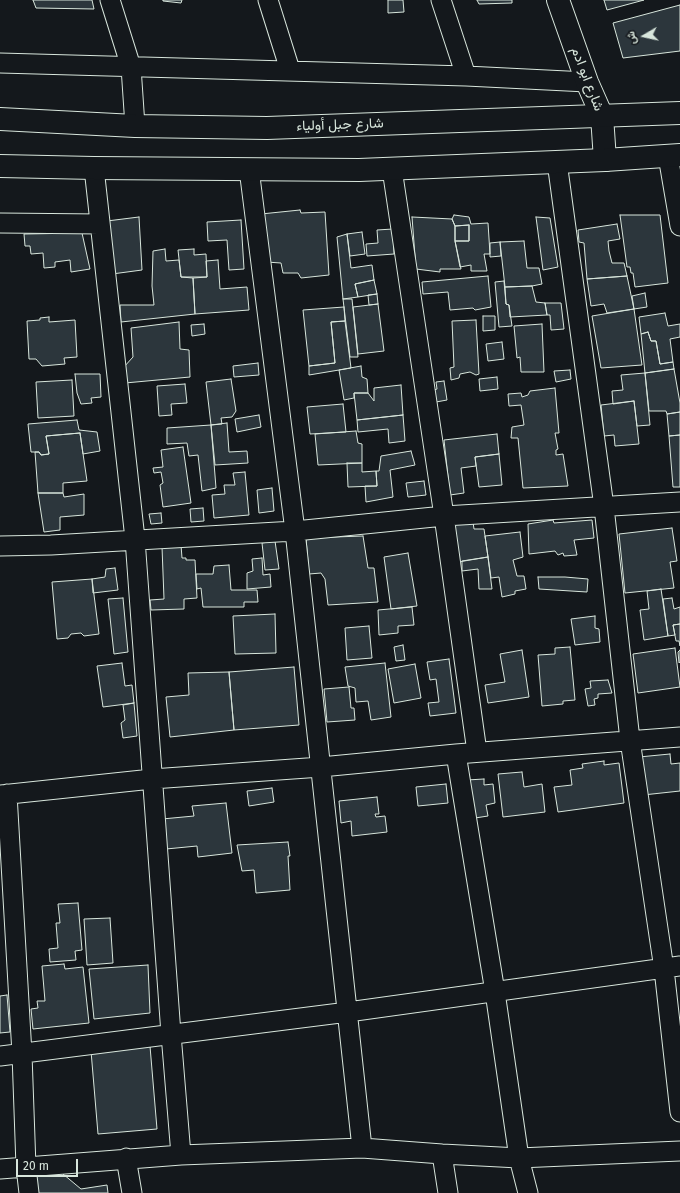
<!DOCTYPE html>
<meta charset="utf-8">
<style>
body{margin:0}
#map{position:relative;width:680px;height:1193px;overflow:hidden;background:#14181c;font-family:"Fira Sans",Vazirmatn,sans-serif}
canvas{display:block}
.north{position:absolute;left:624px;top:16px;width:40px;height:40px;-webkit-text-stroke:3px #14181c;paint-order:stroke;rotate:261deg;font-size:11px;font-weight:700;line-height:16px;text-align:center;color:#d8e6dc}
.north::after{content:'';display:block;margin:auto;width:14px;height:18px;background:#d8e6dc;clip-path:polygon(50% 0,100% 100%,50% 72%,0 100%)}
.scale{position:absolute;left:16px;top:1159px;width:62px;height:18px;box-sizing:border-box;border:2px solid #d8e6dc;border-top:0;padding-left:5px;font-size:12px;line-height:14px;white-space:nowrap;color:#d8e6dc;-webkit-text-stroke:3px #14181c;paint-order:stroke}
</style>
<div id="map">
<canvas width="680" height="1193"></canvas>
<div class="north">ش</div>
<div class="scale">20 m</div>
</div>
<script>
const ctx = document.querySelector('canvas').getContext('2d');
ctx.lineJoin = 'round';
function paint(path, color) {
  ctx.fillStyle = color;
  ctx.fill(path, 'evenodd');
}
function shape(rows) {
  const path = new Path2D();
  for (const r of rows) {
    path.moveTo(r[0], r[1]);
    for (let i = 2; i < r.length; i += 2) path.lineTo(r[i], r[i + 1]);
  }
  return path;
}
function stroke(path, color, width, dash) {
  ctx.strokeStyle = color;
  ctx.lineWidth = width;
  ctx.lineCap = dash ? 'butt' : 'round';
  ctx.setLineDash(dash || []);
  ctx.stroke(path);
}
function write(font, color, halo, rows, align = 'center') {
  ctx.font = font + ' "Fira Sans",Vazirmatn,sans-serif';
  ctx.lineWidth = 3;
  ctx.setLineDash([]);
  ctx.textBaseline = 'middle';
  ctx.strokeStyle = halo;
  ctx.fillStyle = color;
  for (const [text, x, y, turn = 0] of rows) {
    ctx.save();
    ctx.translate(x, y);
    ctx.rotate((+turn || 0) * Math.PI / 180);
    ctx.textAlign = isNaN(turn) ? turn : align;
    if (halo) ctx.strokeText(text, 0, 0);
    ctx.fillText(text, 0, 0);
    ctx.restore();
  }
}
const building = shape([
 [33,0,92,0,94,9,36,8,33,0],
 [163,0,182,0,181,3,163,1,163,0],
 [388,0,403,0,404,12,388,13,388,0],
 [477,0,512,0,512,3,479,4,477,0],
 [604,0,644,0,607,10,604,0],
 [680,5,680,51,623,58,613,23,680,5],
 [300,210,301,213,325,212,329,275,301,278,298,273,283,273,281,263,266,262,261,214,300,210],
 [454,215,469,217,471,224,488,223,490,254,484,254,487,271,471,271,471,265,460,267,455,241,469,241,469,225,455,226,452,219,454,215],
 [620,215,660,215,668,283,635,287,633,273,631,273,630,267,627,267,620,215],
 [139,217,142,270,112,274,107,221,139,217],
 [412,217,452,219,455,226,455,241,461,269,440,269,440,272,416,269,412,217],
 [536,217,550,218,558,267,543,270,536,217],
 [241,220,244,269,229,270,227,240,208,241,207,222,241,220],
 [617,224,620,239,608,241,609,251,612,263,624,263,627,276,587,279,584,243,579,242,578,230,617,224],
 [469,225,469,241,455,241,455,226,469,225],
 [393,229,394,254,367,256,366,244,378,243,377,230,393,229],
 [362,232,365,254,350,256,347,234,362,232],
 [82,233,90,269,71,272,70,260,55,262,55,267,44,268,43,253,31,254,30,246,25,246,24,234,82,233],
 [347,234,351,268,372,265,374,280,355,284,358,297,343,299,337,237,347,234],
 [524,241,527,268,539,268,542,284,532,286,505,287,500,242,524,241],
 [500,242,501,256,490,257,490,243,500,242],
 [165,249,166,261,179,260,181,277,193,278,195,314,121,322,120,305,154,305,152,286,153,251,165,249],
 [194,249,194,255,206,254,207,277,181,277,178,250,194,249],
 [218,260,220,289,247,287,249,310,195,314,193,278,207,277,206,261,218,260],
 [488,276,491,307,475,310,473,308,450,310,448,292,423,294,422,282,488,276],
 [627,276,634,309,607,313,604,304,591,306,587,279,627,276],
 [374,280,377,294,358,297,355,284,374,280],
 [504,281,506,304,509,305,512,326,499,327,495,282,504,281],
 [532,286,536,302,545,303,547,315,510,317,509,305,506,304,505,287,532,286],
 [645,293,647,307,634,309,632,296,645,293],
 [377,294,378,304,369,305,368,295,377,294],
 [343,299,352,299,358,357,350,357,343,299],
 [545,303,561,303,564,329,551,330,550,315,547,315,545,303],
 [378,304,384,351,358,354,353,307,378,304],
 [344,307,345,321,331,322,335,363,309,366,303,310,344,307],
 [634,309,642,365,601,368,592,316,634,309],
 [665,313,668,326,680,324,680,337,670,339,673,362,660,364,656,341,651,341,648,332,641,334,639,317,665,313],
 [483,316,495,316,495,330,483,331,483,316],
 [49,317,49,322,75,320,77,357,64,358,65,364,42,366,36,359,29,359,27,321,40,320,40,318,49,317],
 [476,320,479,374,476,375,470,372,460,374,459,378,451,380,450,368,454,367,452,321,476,320],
 [345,321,351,368,309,375,309,366,335,363,331,322,345,321],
 [179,322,180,349,189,350,190,377,125,383,123,368,133,357,131,328,179,322],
 [204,324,205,334,192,336,191,325,204,324],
 [542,324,544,372,521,372,520,357,517,358,514,326,542,324],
 [648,332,651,341,656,341,660,364,673,362,674,369,645,373,641,334,648,332],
 [502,342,504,359,488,361,486,344,502,342],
 [258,363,259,375,234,377,233,366,258,363],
 [361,366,362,377,367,379,368,393,354,393,354,398,344,400,339,370,361,366],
 [674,369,680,403,680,412,667,414,666,411,649,411,645,373,674,369],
 [570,370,571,379,556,382,554,371,570,370],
 [645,373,650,425,637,426,634,401,613,404,612,391,623,390,621,375,645,373],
 [75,374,100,374,101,397,91,398,92,403,81,404,77,393,75,374],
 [497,377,498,389,480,391,479,379,497,377],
 [231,379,236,411,232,417,221,418,222,424,211,425,206,382,231,379],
 [72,380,74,416,38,418,36,382,72,380],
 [444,381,447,400,436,402,434,390,437,389,436,382,444,381],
 [185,384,187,403,171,404,172,415,159,416,157,386,185,384],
 [401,385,403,415,357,420,354,393,368,393,374,401,374,388,401,385],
 [555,388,559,433,555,433,558,449,556,450,556,455,563,454,568,486,523,488,518,438,511,438,512,427,524,425,521,405,509,406,508,394,521,393,522,397,528,395,530,391,555,388],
 [634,401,639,444,615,446,614,435,604,436,601,405,634,401],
 [343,404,346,432,310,434,307,407,343,404],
 [680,412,680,435,669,436,667,414,680,412],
 [259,415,261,427,237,432,235,419,259,415],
 [403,415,405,441,389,443,388,429,358,432,357,420,403,415],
 [77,420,79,430,97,432,100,451,83,454,80,433,46,436,49,454,41,455,39,452,31,452,28,424,77,420],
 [227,423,229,452,247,451,248,463,215,465,211,425,227,423],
 [211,425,216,488,202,491,198,455,189,456,187,443,167,444,167,428,211,425],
 [356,431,358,443,362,444,362,463,318,465,315,434,356,431],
 [80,433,87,481,63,483,63,493,38,493,35,452,39,452,41,455,49,454,46,436,80,433],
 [497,434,499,454,475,457,476,466,461,468,464,493,450,495,444,440,497,434],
 [680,435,680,487,673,487,669,436,680,435],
 [183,447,191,503,163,507,160,485,163,483,161,472,154,473,153,468,163,467,161,450,183,447],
 [411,451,415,465,390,470,393,497,366,502,365,486,377,486,376,471,379,471,381,456,411,451],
 [499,454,502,485,479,487,475,457,499,454],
 [347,463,362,463,362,472,376,471,377,486,348,487,347,463],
 [245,472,249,515,214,518,212,495,225,494,224,485,235,485,233,473,245,472],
 [424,481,426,495,408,497,406,483,424,481],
 [272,488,274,511,259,513,257,490,272,488],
 [38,493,63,493,64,497,84,494,84,515,60,517,60,530,44,532,38,493],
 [203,508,204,521,191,522,190,509,203,508],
 [161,513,162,523,151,524,149,514,161,513],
 [553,520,554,523,592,520,594,538,574,540,577,555,564,556,563,553,558,555,555,551,529,554,528,524,553,520],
 [473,522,474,529,484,529,488,557,458,562,454,525,473,522],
 [672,528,677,561,670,562,674,588,625,593,619,534,672,528],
 [520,532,523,557,513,560,517,576,524,576,526,589,515,591,515,594,502,597,499,577,491,578,485,536,520,532],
 [363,536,368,568,374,568,378,602,328,605,325,579,321,573,309,574,306,538,363,536],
 [275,541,279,569,265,570,262,543,275,541],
 [181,545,182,558,186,558,186,560,195,560,197,598,184,599,184,609,151,610,150,600,164,599,162,547,181,545],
 [408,553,417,606,391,609,384,557,408,553],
 [488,557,492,589,479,589,478,569,462,571,462,561,488,557],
 [262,558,263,575,270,574,271,587,247,589,247,573,253,571,252,559,262,558],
 [229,565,231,590,257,590,258,602,244,602,244,607,203,607,201,588,197,589,196,574,213,574,214,566,229,565],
 [115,568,118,590,93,593,92,579,105,577,106,569,115,568],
 [538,577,565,577,588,579,587,592,539,589,538,577],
 [92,579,99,634,84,636,81,633,71,634,68,638,57,639,52,582,92,579],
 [661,589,668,636,644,640,640,610,649,609,647,591,661,589],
 [123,598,128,652,114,654,108,599,123,598],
 [672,598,674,609,680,607,680,624,673,625,675,635,668,636,663,599,672,598],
 [412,607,414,625,398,626,398,633,379,635,378,610,412,607],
 [275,614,276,653,235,654,233,616,275,614],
 [595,616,595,628,599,629,600,642,575,645,571,619,595,616],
 [680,624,680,646,679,641,676,641,673,625,680,624],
 [369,626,372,658,347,660,345,628,369,626],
 [403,645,405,660,396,661,394,647,403,645],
 [570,647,575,700,563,701,563,704,542,706,538,655,555,654,555,648,570,647],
 [675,648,680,687,638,693,633,654,675,648],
 [522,650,529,697,488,703,485,685,505,682,500,654,522,650],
 [680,650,680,662,679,663,678,652,680,650],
 [449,659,456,713,430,716,428,703,439,702,436,679,430,680,427,662,449,659],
 [122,663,125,686,132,685,134,703,103,707,97,666,122,663],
 [385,663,391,717,371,720,368,701,356,702,355,688,348,686,345,667,385,663],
 [415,664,421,698,394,703,388,669,415,664],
 [294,667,299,725,234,730,229,672,294,667],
 [229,672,234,730,170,737,166,697,189,695,188,673,229,672],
 [608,680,612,693,598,694,598,698,594,699,595,705,588,706,585,689,591,688,590,681,608,680],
 [349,687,351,708,354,708,355,720,327,722,324,689,349,687],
 [134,703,137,736,123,738,121,723,125,720,123,705,134,703],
 [670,754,671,764,680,763,680,791,643,795,639,757,670,754],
 [604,761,604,765,619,763,624,803,558,812,554,787,572,785,570,770,583,768,582,764,604,761],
 [522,772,524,787,542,784,545,812,503,817,498,774,522,772],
 [484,779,484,785,493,784,495,803,486,805,488,816,475,818,467,780,484,779],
 [446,784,448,803,418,806,416,787,446,784],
 [272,788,274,802,249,806,247,791,272,788],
 [377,797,379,814,375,814,376,817,385,816,387,832,352,836,351,821,341,823,339,801,377,797],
 [226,803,232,853,198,857,197,846,166,849,162,819,194,816,192,806,226,803],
 [288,842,290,856,288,856,290,890,256,893,254,870,242,871,237,845,288,842],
 [78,903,82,950,75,951,76,960,50,962,49,949,58,948,56,923,60,923,58,904,78,903],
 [110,918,113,963,87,965,84,919,110,918],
 [64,964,65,969,83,967,89,1023,33,1029,31,1009,38,1008,37,1001,45,1001,42,966,64,964],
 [148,965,150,1013,94,1019,89,969,148,965],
 [7,995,10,1032,0,1033,0,996,7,995],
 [150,1046,157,1129,98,1134,91,1051,150,1046],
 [61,1160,63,1174,81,1189,107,1185,108,1193,38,1193,34,1164,61,1160]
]);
const minor = shape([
 [110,0,131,67,135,126],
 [268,0,290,70],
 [441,0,466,76],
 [0,63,466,76,587,82],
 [668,156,680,226],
 [557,162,604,507,630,740,664,969,680,1112],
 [94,168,135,539,171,1034,181,1155],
 [249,169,295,531,362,1148],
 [392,169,444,516,477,752],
 [0,223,100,224],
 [0,546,51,545,295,531,444,516,680,502],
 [456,754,495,992,519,1158,528,1193],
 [7,794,22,1054,26,1167,29,1193],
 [0,795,152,779,321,767,456,754,680,737],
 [0,1056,348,1012,680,966],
 [442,1154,448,1193],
 [126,1158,132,1193],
 [0,1169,181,1155,362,1148,442,1154,519,1158,680,1151]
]);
const tertiary = shape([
 [558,0,587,82,602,116,605,160]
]);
const primary = shape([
 [0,119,135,126,267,128,680,113],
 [0,166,94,168,359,170,605,160,680,155]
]);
const streetNames = [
 ["شارع ابو ادم",587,79,69],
 ["شارع جبل أولياء",340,125,-2]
];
paint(building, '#2c363c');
stroke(building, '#d8e6dc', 1);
stroke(minor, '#d8e6dc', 21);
stroke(tertiary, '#d8e6dc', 24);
stroke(primary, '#d8e6dc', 24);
stroke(minor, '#14181c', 19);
stroke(tertiary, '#14181c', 22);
stroke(primary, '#14181c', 22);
write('14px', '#d8e6dc', '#14181c', streetNames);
</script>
